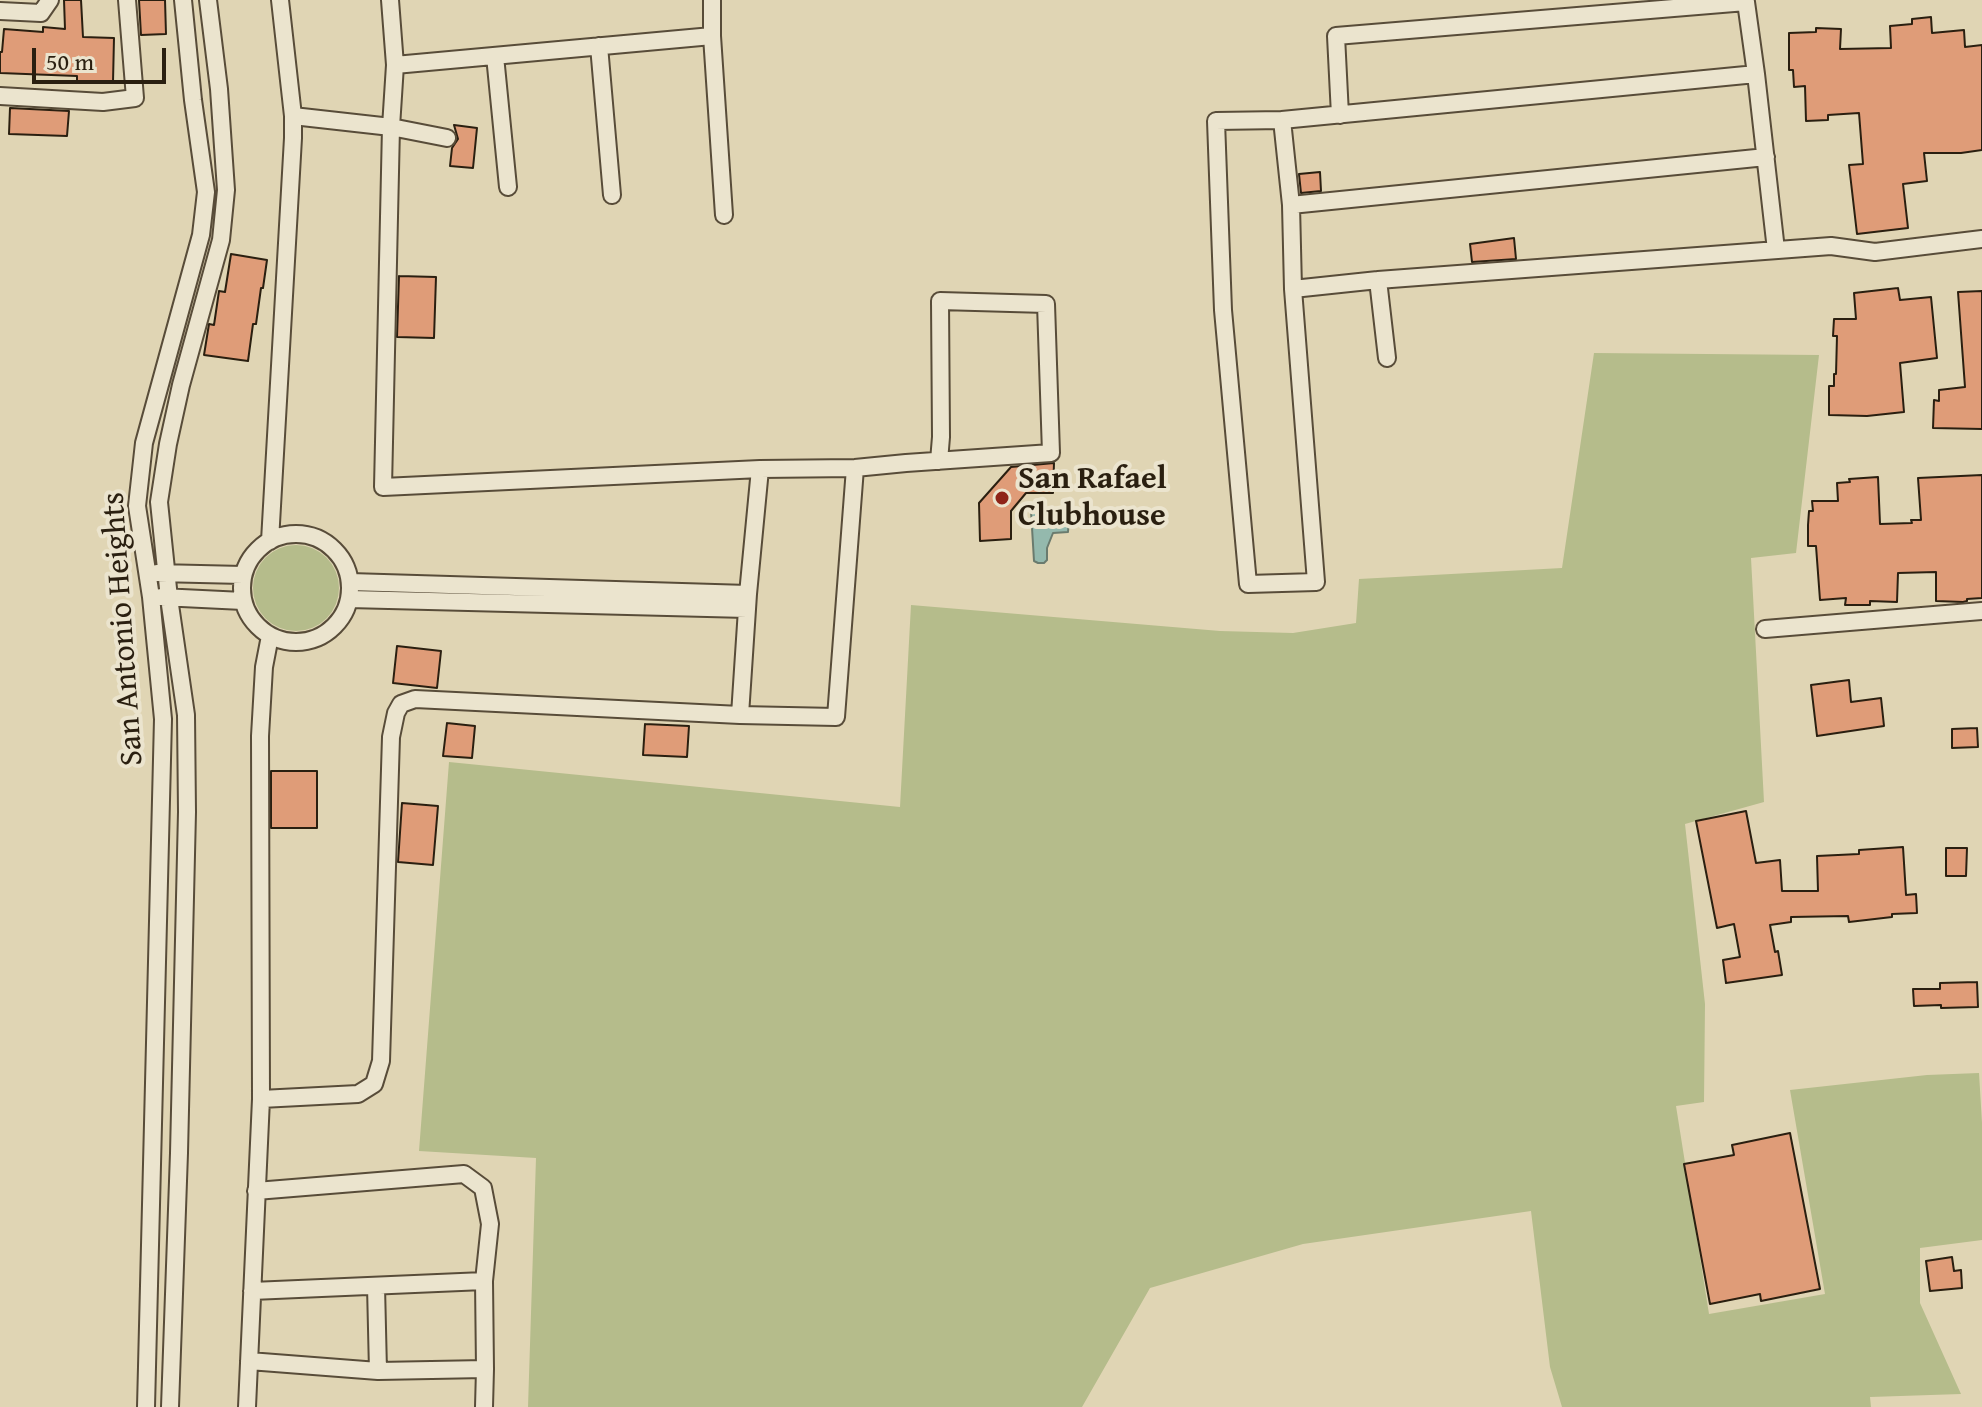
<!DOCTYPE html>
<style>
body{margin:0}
#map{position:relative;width:1982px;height:1407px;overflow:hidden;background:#e0d5b4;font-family:"Gentium Book Plus",serif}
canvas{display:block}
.scale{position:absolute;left:32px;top:48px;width:134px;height:36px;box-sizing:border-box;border:4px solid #2a1f10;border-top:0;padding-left:10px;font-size:24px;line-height:28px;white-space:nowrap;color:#2a1f10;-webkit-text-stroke:6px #ebe4ce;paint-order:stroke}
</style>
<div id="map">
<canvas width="1982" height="1407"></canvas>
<div class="scale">50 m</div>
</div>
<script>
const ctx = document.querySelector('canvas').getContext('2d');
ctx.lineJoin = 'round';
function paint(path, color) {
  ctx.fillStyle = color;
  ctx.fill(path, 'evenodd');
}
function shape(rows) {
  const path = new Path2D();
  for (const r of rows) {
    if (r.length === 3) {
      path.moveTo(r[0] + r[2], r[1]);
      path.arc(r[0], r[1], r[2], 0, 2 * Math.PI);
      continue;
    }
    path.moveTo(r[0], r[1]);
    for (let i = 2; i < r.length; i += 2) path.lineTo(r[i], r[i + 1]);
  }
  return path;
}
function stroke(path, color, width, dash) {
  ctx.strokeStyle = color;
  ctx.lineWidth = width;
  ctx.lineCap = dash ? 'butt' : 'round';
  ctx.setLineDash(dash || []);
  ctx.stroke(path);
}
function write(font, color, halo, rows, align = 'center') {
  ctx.font = font + ' "Gentium Book Plus",serif';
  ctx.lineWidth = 8;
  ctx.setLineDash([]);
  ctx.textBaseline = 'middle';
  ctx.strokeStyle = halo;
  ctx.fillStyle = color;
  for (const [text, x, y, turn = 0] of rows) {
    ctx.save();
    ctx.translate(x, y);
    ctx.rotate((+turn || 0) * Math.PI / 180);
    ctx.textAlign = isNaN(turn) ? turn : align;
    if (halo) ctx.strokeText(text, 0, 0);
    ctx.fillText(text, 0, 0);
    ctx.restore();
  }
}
const green = shape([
 [1594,353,1819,355,1796,553,1751,558,1764,802,1685,824,1705,1004,1704,1102,1676,1106,1709,1314,1825,1294,1790,1090,1927,1075,1979,1073,1982,1123,1982,1240,1920,1248,1920,1303,1961,1394,1870,1397,1871,1407,1562,1407,1550,1367,1531,1211,1303,1244,1150,1288,1082,1407,528,1407,536,1158,419,1151,449,762,900,807,911,605,1220,631,1293,633,1356,623,1359,579,1562,568],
 [296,588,43]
]);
const water = shape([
 [1058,510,1069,518,1068,532,1053,533,1047,548,1047,560,1044,563,1038,563,1034,561,1031,511,1058,510]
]);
const building = shape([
 [64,0,81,0,83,37,114,38,113,82,77,81,77,76,0,73,0,52,2,52,4,29,43,32,43,27,65,29,64,0],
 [139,0,165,0,166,34,141,35,139,0],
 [1931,17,1932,33,1964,30,1965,47,1982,45,1982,150,1961,153,1924,153,1927,181,1903,184,1908,228,1857,234,1849,165,1863,164,1859,113,1828,115,1828,120,1806,121,1805,86,1794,87,1793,70,1789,70,1789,33,1816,32,1816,28,1841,29,1840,49,1891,48,1890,26,1912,24,1912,19,1931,17],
 [10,108,69,111,67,136,9,134,10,108],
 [454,125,477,128,473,168,450,166,452,148,458,139,454,125],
 [1320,172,1321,191,1301,193,1299,174,1320,172],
 [1514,238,1516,259,1472,262,1470,244,1514,238],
 [231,254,267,260,263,288,261,288,256,324,253,324,248,361,204,355,209,324,214,325,219,291,225,292,231,254],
 [399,276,436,277,434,338,397,337,399,276],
 [1898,288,1900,300,1931,297,1937,358,1900,363,1904,412,1867,416,1829,415,1829,386,1834,386,1834,374,1836,374,1837,336,1833,336,1834,319,1856,319,1854,293,1898,288],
 [1982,291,1982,429,1933,428,1934,400,1939,401,1939,390,1965,387,1958,292,1982,291],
 [1054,463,1053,493,1026,493,1011,511,1011,539,980,541,979,503,1011,467,1054,463],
 [1982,475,1982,598,1967,599,1967,601,1963,602,1936,601,1936,572,1898,573,1897,602,1870,601,1870,605,1845,605,1846,598,1820,600,1816,546,1808,546,1808,525,1809,511,1813,511,1812,501,1838,501,1837,483,1850,482,1849,479,1878,477,1880,524,1912,523,1911,520,1921,520,1918,478,1982,475],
 [397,646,441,651,437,688,393,683,397,646],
 [1849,680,1851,702,1881,698,1884,726,1817,736,1811,685,1849,680],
 [447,723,475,726,472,758,443,756,447,723],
 [645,724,689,726,687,757,643,755,645,724],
 [1977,728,1978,747,1952,748,1952,729,1977,728],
 [271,771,317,771,317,828,271,828,271,771],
 [402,803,438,806,433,865,398,862,402,803],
 [1746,811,1756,863,1780,860,1782,891,1818,891,1817,856,1859,854,1859,850,1903,847,1906,895,1916,894,1917,913,1892,914,1892,917,1849,922,1848,916,1791,917,1791,922,1770,925,1775,952,1778,951,1782,975,1726,983,1723,960,1740,957,1734,924,1717,928,1696,821,1746,811],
 [1946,848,1967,848,1966,876,1946,876,1946,848],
 [1977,982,1978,1007,1941,1008,1941,1005,1914,1006,1913,989,1940,989,1940,983,1977,982],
 [1790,1133,1820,1289,1761,1301,1760,1294,1710,1304,1684,1164,1734,1155,1732,1145,1790,1133],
 [1952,1257,1954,1271,1961,1270,1962,1288,1930,1291,1926,1261,1952,1257]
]);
const street = shape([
 [390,0,395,65,391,127,383,487,760,469,855,468,906,463,1051,453,1046,304,940,301,941,437,939,461],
 [712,0,712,36,724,215],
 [0,11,41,13,50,0],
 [599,46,612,195],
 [495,56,508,187],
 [395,65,712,36],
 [0,96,103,102,135,98,127,0],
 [1340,115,1336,36,1746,2,1756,74,1776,250],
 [293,116,391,127,447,138],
 [1282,120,1291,205,1293,289,1316,582,1248,584,1223,310,1216,121,1282,120,1756,74],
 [1291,205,1766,157],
 [1378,280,1387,358],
 [1293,289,1378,280,1831,246,1875,252,1982,239],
 [296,588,54],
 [270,541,293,138,293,116,280,0],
 [157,573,243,575],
 [350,582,748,594],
 [161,597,243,601],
 [349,599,747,609],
 [1765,629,1982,611],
 [740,715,748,594,760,469],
 [261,1099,358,1094,374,1084,381,1061,391,737,396,713,401,704,415,699,740,715,836,717,855,468],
 [256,1191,464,1174,483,1188,490,1224,484,1281,485,1369,484,1407],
 [376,1286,378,1371],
 [252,1291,484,1281],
 [249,1361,378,1371,485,1369],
 [146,1407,163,719,151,597,137,506,144,443,201,235,206,192,193,100,183,0],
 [170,1407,179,1153,187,812,186,715,169,598,159,502,168,444,181,385,221,240,226,190,219,89,208,0],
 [247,1407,261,1099,260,736,264,667,270,636]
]);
const markers = [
 [1002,498,8,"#8f2418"]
];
const poiNames = [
 ["San Rafael",1018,480],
 ["Clubhouse",1018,517]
];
const streetNames = [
 ["San Antonio Heights",124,629,-94]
];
paint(green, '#b5bc8b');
paint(water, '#94b9ad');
stroke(water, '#6a7b6e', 2);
paint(building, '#df9c78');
stroke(building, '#2a1f10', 2);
stroke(street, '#584c39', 20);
stroke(street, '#ebe4ce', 16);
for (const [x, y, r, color] of markers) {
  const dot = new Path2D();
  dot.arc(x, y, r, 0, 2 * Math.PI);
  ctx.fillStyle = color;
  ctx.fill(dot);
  stroke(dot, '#ebe4ce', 3);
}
write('bold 32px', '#2a1f10', '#ebe4ce', poiNames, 'left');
write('32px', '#2a1f10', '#ebe4ce', streetNames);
</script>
